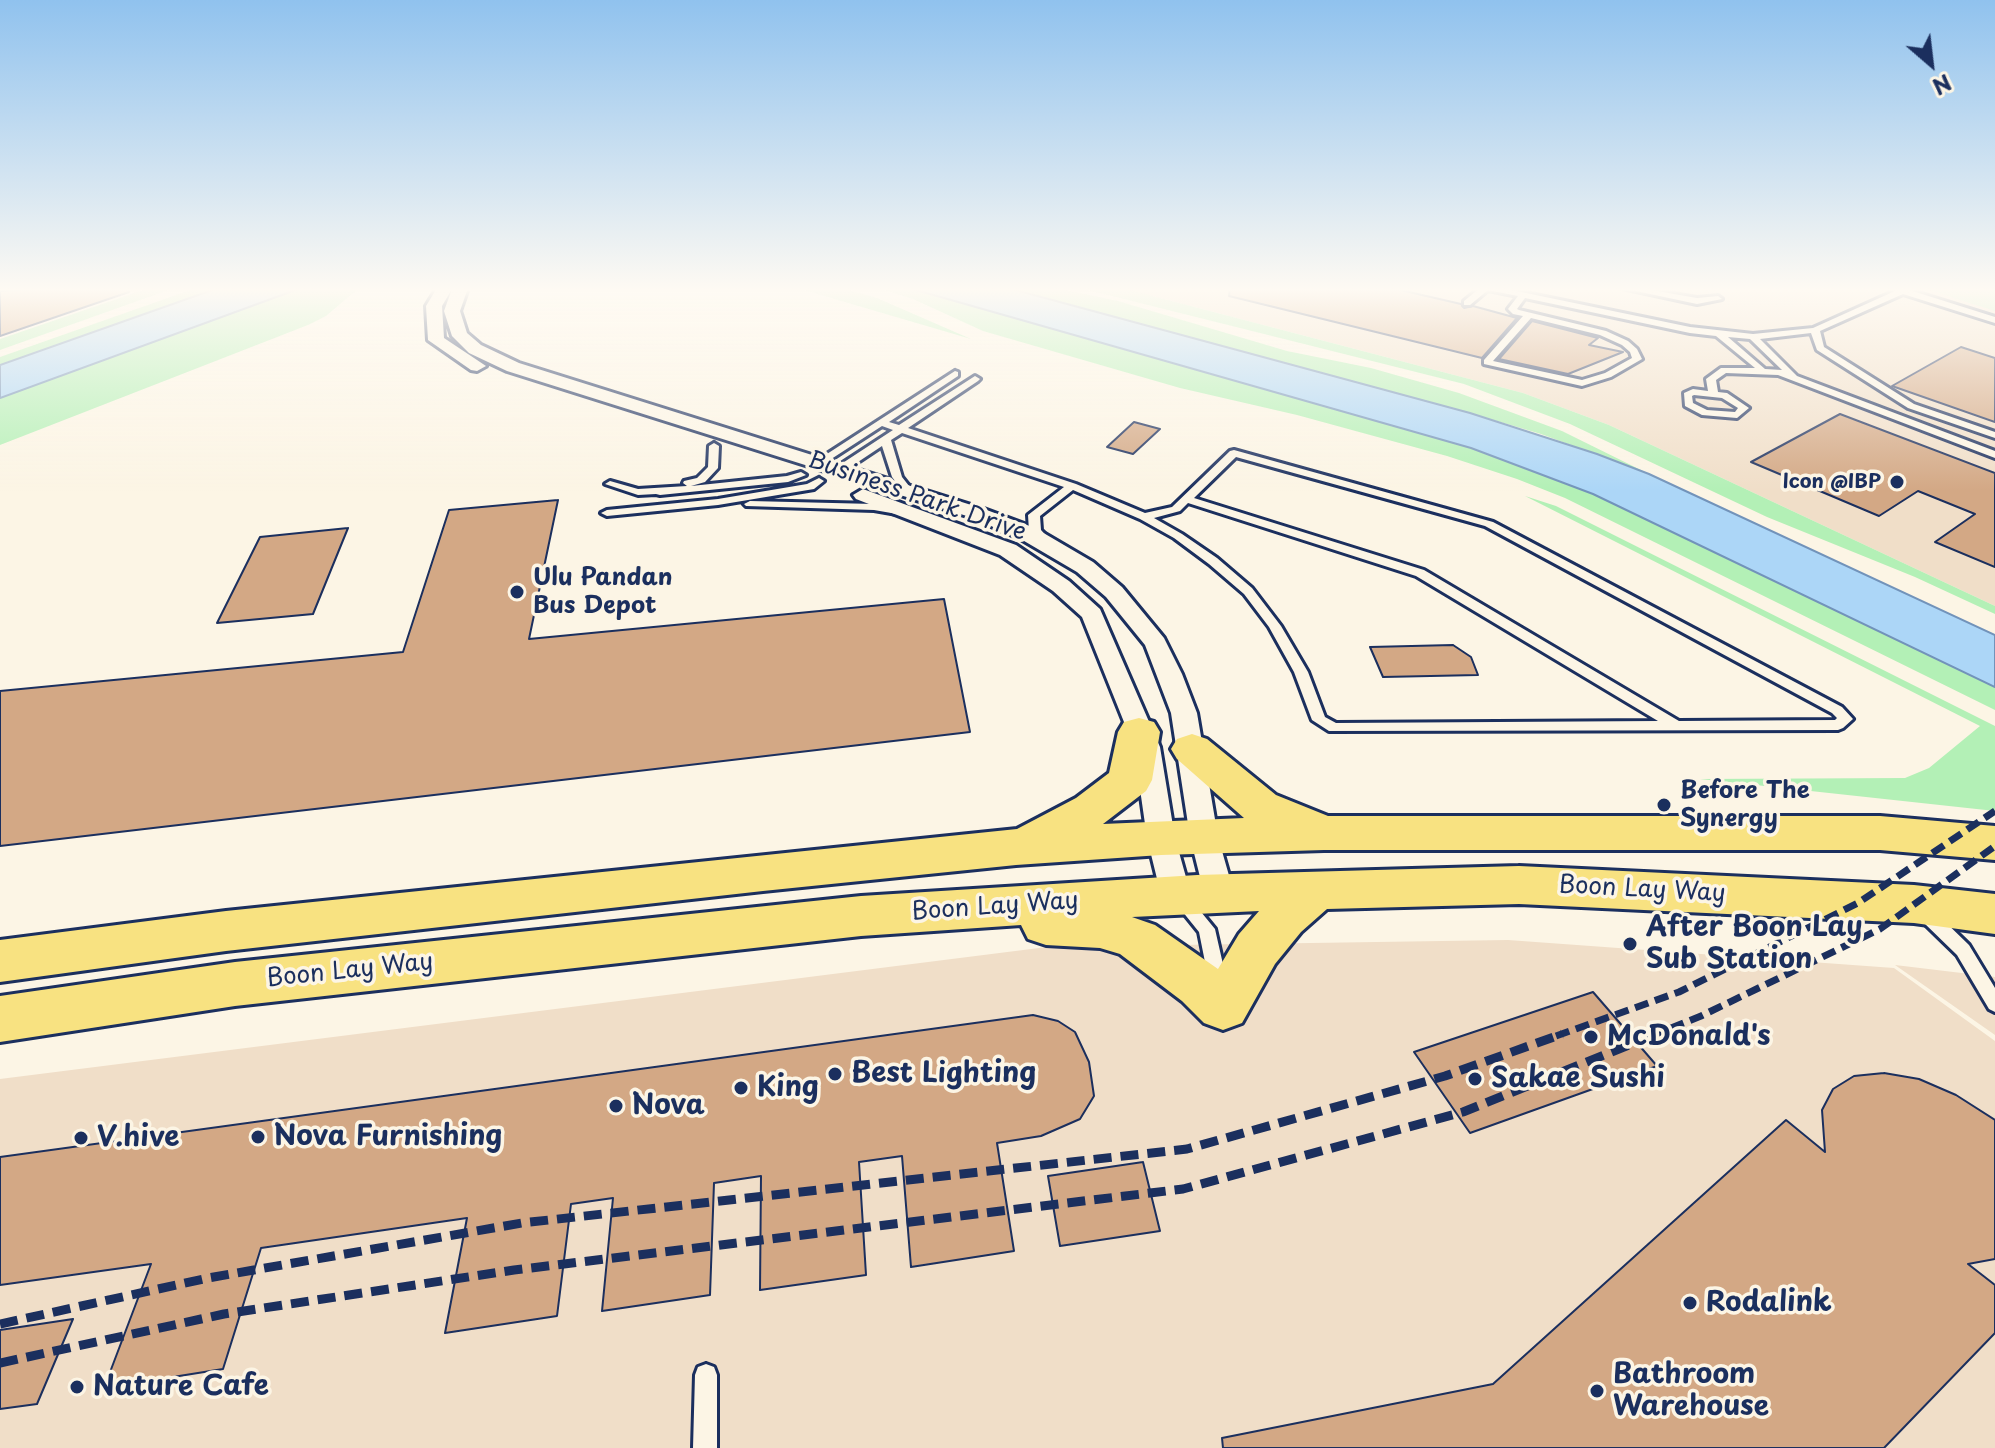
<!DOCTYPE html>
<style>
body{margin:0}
#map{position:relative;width:1995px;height:1448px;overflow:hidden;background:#fcf5e5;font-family:"Playpen Sans",sans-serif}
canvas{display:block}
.north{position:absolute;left:1891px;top:24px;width:80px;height:80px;-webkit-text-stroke:6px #fcf5e5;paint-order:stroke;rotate:152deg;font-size:22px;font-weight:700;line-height:32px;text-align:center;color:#1b2f5e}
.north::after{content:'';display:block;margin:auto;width:28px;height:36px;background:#1b2f5e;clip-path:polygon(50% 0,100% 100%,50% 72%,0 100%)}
</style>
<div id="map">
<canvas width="1995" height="1448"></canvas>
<div class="north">N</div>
</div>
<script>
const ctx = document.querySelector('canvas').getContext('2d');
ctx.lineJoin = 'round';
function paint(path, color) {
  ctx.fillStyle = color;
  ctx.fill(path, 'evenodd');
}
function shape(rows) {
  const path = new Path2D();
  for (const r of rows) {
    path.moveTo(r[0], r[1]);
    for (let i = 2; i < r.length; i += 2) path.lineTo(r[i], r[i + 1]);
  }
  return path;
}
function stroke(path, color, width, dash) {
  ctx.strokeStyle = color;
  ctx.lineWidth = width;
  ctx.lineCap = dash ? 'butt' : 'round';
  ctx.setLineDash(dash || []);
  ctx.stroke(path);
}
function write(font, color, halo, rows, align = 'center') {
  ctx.font = font + ' "Playpen Sans",sans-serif';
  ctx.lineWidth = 7;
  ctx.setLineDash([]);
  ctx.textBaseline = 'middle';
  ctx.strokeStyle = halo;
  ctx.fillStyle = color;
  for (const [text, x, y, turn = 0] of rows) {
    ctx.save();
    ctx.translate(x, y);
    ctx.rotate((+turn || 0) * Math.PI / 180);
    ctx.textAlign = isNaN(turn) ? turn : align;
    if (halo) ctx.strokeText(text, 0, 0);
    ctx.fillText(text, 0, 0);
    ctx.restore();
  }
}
const built = shape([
 [1122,288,1995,288,1995,606,1609,425,1523,393],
 [1508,940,1894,968,1995,1041,1995,1448,0,1448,0,1079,1047,947],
 [1895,965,1995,977,1995,1035]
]);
const green = shape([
 [149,288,174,288,0,350,0,339],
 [196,288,218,288,0,365,0,357],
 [301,288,359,288,326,316,308,325,0,445,0,398],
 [797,288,842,288,877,298,971,339],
 [878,288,909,288,1471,448,1593,494,1995,687,1995,710,1565,498,1517,479,1447,456,1297,415,1180,388,983,331,913,299],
 [1008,288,1056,288,1118,301,1287,351,1371,368,1459,393,1562,431,1649,474,1541,434,1470,413],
 [1080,288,1122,288,1523,393,1609,425,1995,606,1995,614,1915,577,1767,517,1570,424,1464,384],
 [1924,288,1995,288,1995,311,1957,299],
 [1525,496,1556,506,1995,726,1995,811,1700,779,1905,778,1929,768,1980,726]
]);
const water = shape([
 [218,288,301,288,0,398,0,365,218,288],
 [909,288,1008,288,1470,413,1597,454,1649,474,1995,635,1995,687,1593,494,1471,448,909,288]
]);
const building = shape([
 [53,288,128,288,129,292,0,336,0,291,53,288],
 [1230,288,1392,288,1461,304,1464,308,1473,306,1517,318,1482,358,1229,296,1230,288],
 [1532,321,1598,338,1589,345,1623,352,1568,374,1499,359,1532,321],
 [1961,347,1995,358,1995,422,1892,386,1961,347],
 [1840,414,1995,473,1995,567,1935,542,1975,514,1918,491,1879,516,1751,462,1840,414],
 [1134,422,1160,429,1133,454,1107,447,1134,422],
 [558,500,529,639,944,599,970,732,0,846,0,691,403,652,449,510,558,500],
 [348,528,313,614,217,623,260,537,348,528],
 [1453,645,1471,657,1478,675,1383,677,1370,647,1453,645],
 [1593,992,1657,1066,1470,1133,1414,1052,1593,992],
 [1033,1015,1058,1021,1075,1032,1089,1062,1094,1096,1080,1119,1041,1136,997,1143,1014,1251,911,1267,902,1156,859,1162,866,1275,760,1290,761,1176,714,1183,710,1295,602,1311,613,1198,571,1204,557,1316,445,1333,467,1218,261,1248,223,1369,104,1388,151,1264,0,1285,0,1157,1033,1015],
 [1884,1073,1919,1079,1956,1095,1995,1120,1995,1259,1968,1264,1995,1285,1995,1333,1884,1448,1223,1448,1222,1438,1493,1384,1786,1120,1825,1152,1822,1110,1833,1089,1854,1076,1884,1073],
 [1143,1162,1160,1231,1060,1246,1048,1176,1143,1162],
 [73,1319,37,1404,0,1409,0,1330,73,1319]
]);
const service = shape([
 [1480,288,1502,288,1690,327,1753,334,1813,328,1895,291,1890,288,1903,288,1995,317,1995,323,1903,294,1820,331,1824,347,1914,404,1995,432,1995,438,1908,408,1817,350,1811,333,1760,339,1797,376,1995,451,1995,458,1778,375,1726,373,1716,380,1718,392,1727,393,1749,408,1737,418,1702,415,1685,406,1684,393,1693,389,1708,391,1706,379,1721,368,1755,368,1716,336,1690,333,1525,298,1517,309,1519,310,1606,331,1628,341,1637,349,1642,359,1611,377,1582,386,1484,364,1484,360,1523,316,1513,314,1508,309,1518,296,1488,290,1470,305,1464,305,1464,301,1480,288],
 [1531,318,1600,335,1622,345,1630,352,1632,358,1605,373,1582,380,1493,361,1531,318],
 [1728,337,1750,339,1782,370,1765,369,1728,337],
 [1694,395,1722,398,1738,408,1735,412,1707,410,1693,403,1692,396,1694,395],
 [1622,288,1640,288,1697,298,1718,296,1722,299,1697,304,1622,288],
 [955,371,958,372,958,376,889,422,899,425,975,376,980,379,978,381,908,428,1076,484,1145,513,1172,507,1230,451,1234,450,1493,522,1842,707,1853,719,1843,728,1838,730,1329,731,1312,720,1294,672,1269,627,1244,594,1209,564,1174,538,1140,519,1073,490,1040,516,1041,530,1052,542,1046,545,1042,544,1029,531,1028,515,1064,487,902,433,891,440,902,477,913,491,912,493,904,493,892,477,882,446,843,472,835,472,835,468,893,430,882,426,822,465,818,466,813,463,955,371],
 [1236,457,1485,526,1832,713,1837,718,1835,720,1679,721,1424,570,1194,498,1236,457],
 [1188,503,1416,576,1658,721,1336,723,1325,717,1308,672,1281,626,1252,588,1217,558,1182,534,1154,518,1180,511,1188,503],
 [714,443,719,446,718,468,705,482,691,486,787,476,801,472,806,475,788,482,660,495,656,494,638,495,605,484,610,481,638,489,687,486,683,483,684,481,697,478,708,467,709,446,714,443],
 [819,478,824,481,814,489,718,505,607,516,601,513,607,510,718,499,807,484,819,478],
 [750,501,874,504,901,509,903,511,897,514,874,510,746,506,744,504,750,501],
 [1182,895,1188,896,1215,929,1227,982,1224,987,1218,989,1212,987,1209,982,1199,932,1174,901,1176,896,1182,895],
 [1928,909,1934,911,1969,945,1995,988,1995,1012,1989,1009,1957,955,1922,921,1920,916,1922,911,1928,909],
 [706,1364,714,1367,717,1375,717,1448,693,1448,695,1375,698,1367,706,1364]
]);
const minor = shape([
 [437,288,468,288,460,311,467,333,481,345,519,363,984,509,1035,528,1093,562,1122,587,1164,638,1182,674,1197,713,1218,837,1234,893,1230,901,1219,905,1208,901,1204,893,1190,837,1171,713,1145,645,1106,597,1077,572,1019,538,970,517,507,371,469,353,452,336,444,311,452,289,442,306,444,338,486,366,477,371,471,370,428,340,426,306,437,288],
 [863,489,1016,545,1069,581,1100,609,1160,747,1175,838,1191,895,1187,903,1176,907,1165,903,1161,895,1147,838,1134,747,1082,617,1053,591,1000,555,856,499,853,495,863,489]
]);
const primary = shape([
 [1139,718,1154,722,1160,732,1152,780,1146,791,1103,824,1244,818,1177,759,1171,749,1177,739,1192,734,1207,739,1276,795,1328,816,1880,816,1995,826,1995,860,1880,850,1324,850,1161,855,1016,865,763,891,226,951,0,982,0,940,226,911,1017,829,1076,798,1109,773,1118,732,1124,722,1139,718],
 [1519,866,1914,885,1995,894,1995,934,1914,923,1519,904,1327,909,1301,932,1275,964,1242,1023,1223,1030,1204,1023,1182,1001,1120,954,1100,948,1046,945,1028,939,1021,925,861,936,235,1006,0,1042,0,996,235,962,861,896,1197,875,1519,866],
 [1259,911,1239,934,1218,969,1155,925,1132,917,1259,911]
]);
const railFar1 = shape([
 [1556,1036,1679,992,1858,903,1995,811],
 [1651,1036,1701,1016,1880,929,1995,846]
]);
const rail = shape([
 [0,1324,208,1278,522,1223,1187,1149,1445,1076,1562,1034],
 [0,1363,224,1314,514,1270,1183,1189,1463,1112,1656,1034]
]);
const markers = [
 [1897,482,8,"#1b2f5e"],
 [517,592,8,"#1b2f5e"],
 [1664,805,8,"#1b2f5e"],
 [1630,944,8,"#1b2f5e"],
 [1591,1037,8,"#1b2f5e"],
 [835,1074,8,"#1b2f5e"],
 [1475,1079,8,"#1b2f5e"],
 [741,1088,8,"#1b2f5e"],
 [616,1106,8,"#1b2f5e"],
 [258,1137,8,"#1b2f5e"],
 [81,1138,8,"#1b2f5e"],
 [1690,1303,8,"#1b2f5e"],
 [77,1387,8,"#1b2f5e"],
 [1597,1391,8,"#1b2f5e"]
];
const farPoinames = [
 ["Icon @IBP",1881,482]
];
const streetNames = [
 ["Business Park Drive",917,497,19],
 ["Boon Lay Way",1642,890,3],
 ["Boon Lay Way",995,907,-4],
 ["Boon Lay Way",350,971,-6]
];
const poiNames = [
 ["Ulu Pandan",533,578],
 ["Bus Depot",533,606],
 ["Before The",1680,791],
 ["Synergy",1680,819]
];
const nearPoinames = [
 ["After Boon Lay",1646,928],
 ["Sub Station",1646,960],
 ["McDonald's",1607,1037],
 ["Best Lighting",851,1074],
 ["Sakae Sushi",1491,1079],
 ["King",757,1088],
 ["Nova",632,1106],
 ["Nova Furnishing",274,1137],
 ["V.hive",97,1138],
 ["Rodalink",1706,1303],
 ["Bathroom",1613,1375],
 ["Warehouse",1613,1407],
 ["Nature Cafe",93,1387]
];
paint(built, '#f0dec8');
paint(green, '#b3f0b6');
paint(water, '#acd6f7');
stroke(water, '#7293ba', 2);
paint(building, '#d3a885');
stroke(building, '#1b2f5e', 2);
stroke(service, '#1b2f5e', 6);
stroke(minor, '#1b2f5e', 6);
stroke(primary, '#1b2f5e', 6);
paint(service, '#fcf5e5');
paint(minor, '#fcf5e5');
paint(primary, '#f8e281');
stroke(railFar1, '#1b2f5e', 7, [14, 7]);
stroke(rail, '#1b2f5e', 9, [18, 9]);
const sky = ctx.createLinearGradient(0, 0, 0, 491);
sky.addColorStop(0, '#90c2ee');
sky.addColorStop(0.59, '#fefaf3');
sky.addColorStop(1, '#fefaf300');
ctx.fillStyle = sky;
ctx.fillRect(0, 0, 1995, 491);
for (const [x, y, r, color] of markers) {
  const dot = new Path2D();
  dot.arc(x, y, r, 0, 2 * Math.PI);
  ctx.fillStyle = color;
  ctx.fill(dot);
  stroke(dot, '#fcf5e5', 3);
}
write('bold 20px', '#1b2f5e', '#fcf5e5', farPoinames, 'right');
write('24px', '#1b2f5e', '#fcf5e5', streetNames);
write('bold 24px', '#1b2f5e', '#fcf5e5', poiNames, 'left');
write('bold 28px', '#1b2f5e', '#fcf5e5', nearPoinames, 'left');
</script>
